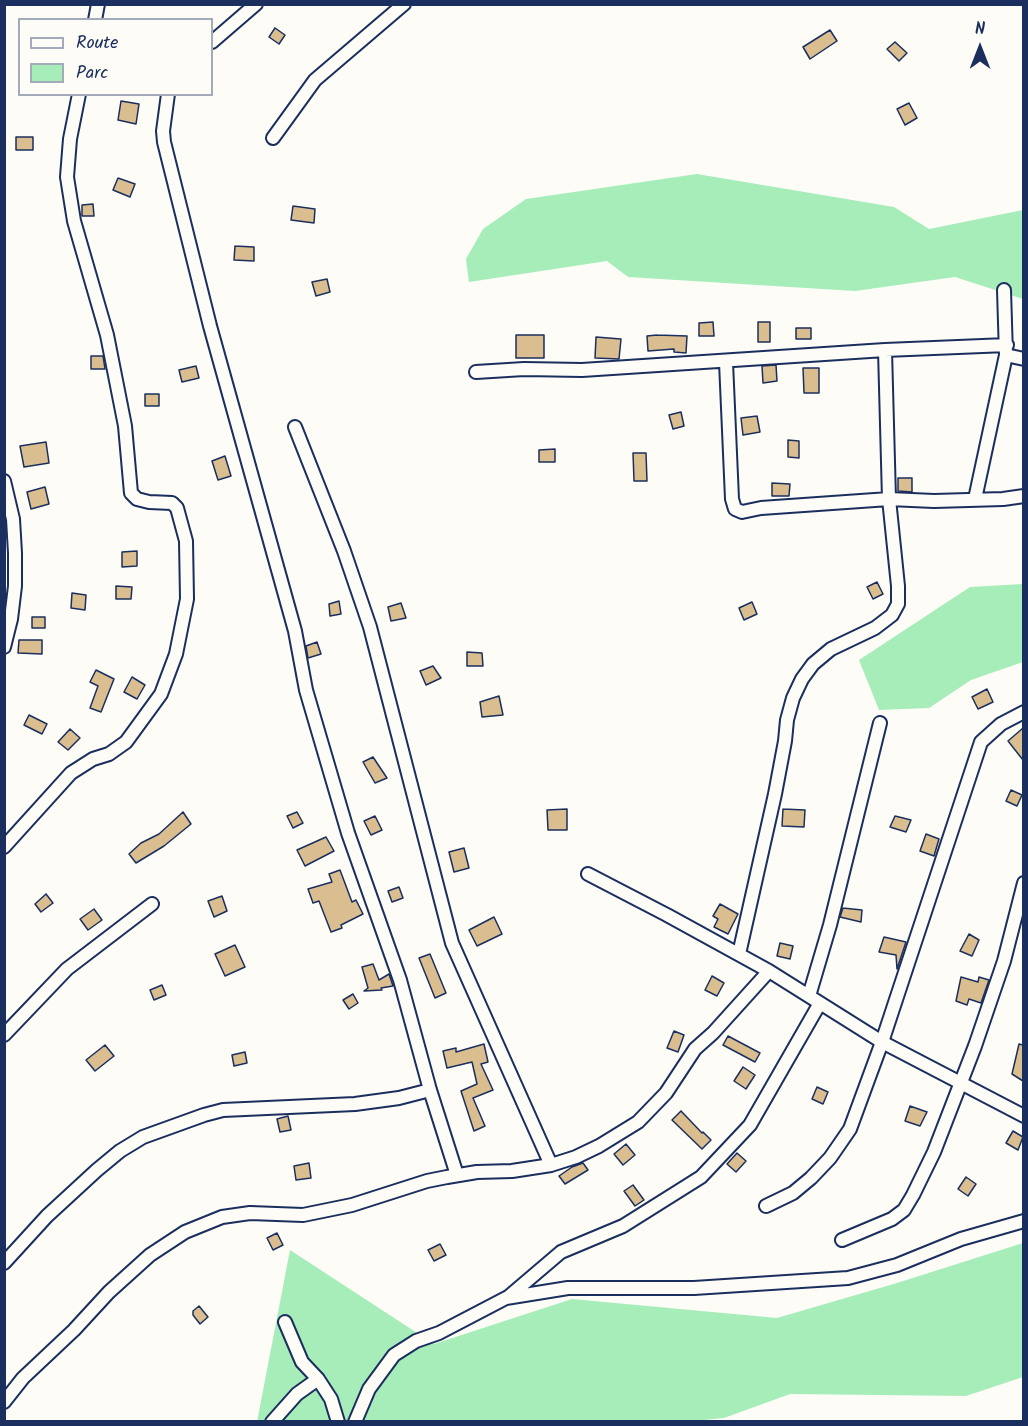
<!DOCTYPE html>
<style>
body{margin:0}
#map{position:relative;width:1028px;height:1426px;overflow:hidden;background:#fdfcf7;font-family:Kalam,sans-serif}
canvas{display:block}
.frame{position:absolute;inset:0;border:6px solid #1b2f5e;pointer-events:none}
.legend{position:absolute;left:18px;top:18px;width:195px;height:78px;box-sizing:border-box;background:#fdfcf7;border:2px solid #a3aaba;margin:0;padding:8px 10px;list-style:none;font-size:18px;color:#1b2f5e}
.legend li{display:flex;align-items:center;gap:12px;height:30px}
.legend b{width:30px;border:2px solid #a3aaba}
.north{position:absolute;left:950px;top:18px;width:60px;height:60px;-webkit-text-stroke:4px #fdfcf7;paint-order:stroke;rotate:0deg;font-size:16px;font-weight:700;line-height:24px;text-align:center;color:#1b2f5e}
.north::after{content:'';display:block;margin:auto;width:21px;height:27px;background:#1b2f5e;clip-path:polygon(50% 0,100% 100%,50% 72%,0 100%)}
</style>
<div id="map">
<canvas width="1028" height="1426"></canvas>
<div class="frame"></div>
<ul class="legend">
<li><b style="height:8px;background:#fdfcf7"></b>Route</li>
<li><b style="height:16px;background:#a7edb9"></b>Parc</li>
</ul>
<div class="north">N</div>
</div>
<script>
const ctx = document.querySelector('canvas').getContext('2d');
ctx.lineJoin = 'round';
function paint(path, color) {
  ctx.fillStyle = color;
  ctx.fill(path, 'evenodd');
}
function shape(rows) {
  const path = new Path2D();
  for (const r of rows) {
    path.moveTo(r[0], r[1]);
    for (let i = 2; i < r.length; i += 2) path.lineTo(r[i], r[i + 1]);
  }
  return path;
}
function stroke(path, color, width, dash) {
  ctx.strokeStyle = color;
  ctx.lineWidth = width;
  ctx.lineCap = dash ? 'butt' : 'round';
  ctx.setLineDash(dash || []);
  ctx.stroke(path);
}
const green = shape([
 [697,174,894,207,929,229,1023,210,1023,299,955,277,855,291,628,277,607,261,469,282,466,259,483,229,526,199],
 [1023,584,1023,662,971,680,929,708,879,710,859,660,970,587],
 [1023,1243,1023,1377,966,1396,790,1394,724,1418,683,1422,257,1422,290,1250,434,1344,572,1299,777,1318,897,1283]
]);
const building = shape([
 [275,28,285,35,279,44,269,37,275,28],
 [830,30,837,41,810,59,803,47,830,30],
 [895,42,907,53,899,61,887,49,895,42],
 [121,101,139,104,136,124,118,120,121,101],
 [909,103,917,118,905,125,897,109,909,103],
 [16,137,33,137,33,150,16,150,16,137],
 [118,178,135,184,130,197,113,190,118,178],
 [93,204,94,216,82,216,82,205,93,204],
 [293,206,315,209,314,223,291,220,293,206],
 [235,246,254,247,254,261,234,260,235,246],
 [327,279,330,292,316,296,312,282,327,279],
 [713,322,714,336,699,336,699,323,713,322],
 [758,322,770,322,770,342,758,342,758,322],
 [796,328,811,328,811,339,796,339,796,328],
 [516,335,544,335,544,358,516,358,516,335],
 [657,335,687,336,686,353,674,352,674,349,648,351,647,336,657,335],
 [596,337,621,339,619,359,595,358,596,337],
 [91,356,103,356,105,369,91,369,91,356],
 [776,365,777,381,763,383,762,366,776,365],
 [196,366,199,378,182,382,179,370,196,366],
 [803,368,819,368,819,393,804,393,803,368],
 [145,394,159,394,159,406,145,406,145,394],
 [681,412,684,426,673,429,669,415,681,412],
 [757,416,760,432,743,435,741,418,757,416],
 [788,440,799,441,799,458,788,457,788,440],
 [46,442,49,463,24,467,20,446,46,442],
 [555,449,555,462,539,462,539,450,555,449],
 [633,453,646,453,647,481,634,481,633,453],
 [225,456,231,476,218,480,212,461,225,456],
 [898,478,912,478,912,492,898,491,898,478],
 [772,483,790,484,789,496,772,496,772,483],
 [45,487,49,504,31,509,27,492,45,487],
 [137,551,137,566,122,567,122,552,137,551],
 [877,582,883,594,873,599,867,587,877,582],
 [116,586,132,587,131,599,116,599,116,586],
 [72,593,86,595,85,610,71,608,72,593],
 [339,601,341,614,330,616,329,604,339,601],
 [752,602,757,614,744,620,739,608,752,602],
 [401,603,406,618,391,621,388,607,401,603],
 [32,617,45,617,45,628,32,628,32,617],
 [19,640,42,640,42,654,18,653,19,640],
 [317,642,321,654,308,658,306,646,317,642],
 [467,652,482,653,483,666,467,666,467,652],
 [433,666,441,678,426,685,420,671,433,666],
 [96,670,114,679,101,712,90,708,98,686,90,682,96,670],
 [132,677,145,685,137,699,124,692,132,677],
 [987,689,993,702,978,709,972,697,987,689],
 [499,696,503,715,482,717,480,702,499,696],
 [29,715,47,724,42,734,24,725,29,715],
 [1023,728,1023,760,1008,741,1023,728],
 [70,729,80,738,68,750,58,742,70,729],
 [373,757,387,778,375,783,363,762,373,757],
 [1011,790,1022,795,1017,806,1006,801,1011,790],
 [567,809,567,830,548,830,547,810,567,809],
 [783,809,805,810,804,827,782,826,783,809],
 [183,812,191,824,164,846,136,863,129,854,141,843,159,834,183,812],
 [297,812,303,823,293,828,287,816,297,812],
 [375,816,382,830,371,835,364,821,375,816],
 [895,816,911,820,906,832,890,827,895,816],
 [926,834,939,839,934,856,920,851,926,834],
 [326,837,334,851,305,866,297,850,326,837],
 [464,848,469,868,454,872,449,852,464,848],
 [340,870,352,902,356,900,363,914,341,925,342,928,331,932,319,901,313,903,308,889,332,882,329,874,340,870],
 [399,887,403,898,392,902,388,891,399,887],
 [46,894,53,903,41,912,35,904,46,894],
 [222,896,227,911,214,917,208,901,222,896],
 [720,904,738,914,728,934,714,927,718,919,713,916,720,904],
 [843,908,862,910,861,922,840,917,843,908],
 [94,909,102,920,88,930,80,919,94,909],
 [494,917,502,934,477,946,469,930,494,917],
 [969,934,979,940,972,956,960,951,969,934],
 [884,937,906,942,897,969,896,955,879,952,884,937],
 [780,943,793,946,790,959,777,956,780,943],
 [235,945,245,967,225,976,215,954,235,945],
 [430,954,446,993,435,998,419,958,430,954],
 [373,964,379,980,389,974,393,986,381,988,382,990,364,991,368,988,362,967,373,964],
 [712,976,724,983,717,996,705,990,712,976],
 [961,977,978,982,979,977,989,980,981,1003,969,999,967,1005,956,1001,961,977],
 [162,985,166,995,154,1000,150,990,162,985],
 [353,994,358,1003,349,1009,343,1000,353,994],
 [674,1031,684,1035,678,1052,667,1048,674,1031],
 [728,1036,760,1053,755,1062,723,1045,728,1036],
 [484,1044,488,1062,481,1064,493,1090,473,1098,485,1126,474,1131,461,1091,477,1084,472,1062,447,1068,443,1051,456,1048,456,1052,484,1044],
 [1019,1044,1023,1045,1023,1081,1012,1074,1019,1044],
 [105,1045,114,1056,95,1071,86,1060,105,1045],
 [245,1052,247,1063,234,1066,232,1055,245,1052],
 [743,1067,755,1075,746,1089,734,1081,743,1067],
 [817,1087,828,1092,823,1104,812,1099,817,1087],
 [910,1106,927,1112,920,1126,905,1121,910,1106],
 [681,1111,702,1133,703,1132,711,1140,702,1149,672,1120,681,1111],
 [288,1116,291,1130,280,1132,277,1119,288,1116],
 [1013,1131,1023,1137,1018,1150,1006,1143,1013,1131],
 [626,1144,635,1155,623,1165,614,1154,626,1144],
 [737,1153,746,1161,736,1172,727,1164,737,1153],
 [309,1163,311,1178,296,1180,294,1166,309,1163],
 [583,1163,588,1170,565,1184,559,1176,572,1167,583,1163],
 [966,1177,976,1184,968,1196,958,1189,966,1177],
 [633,1185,644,1200,635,1206,624,1191,633,1185],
 [277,1233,283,1245,273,1250,267,1238,277,1233],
 [440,1244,446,1255,434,1261,428,1250,440,1244],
 [199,1306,208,1317,200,1324,193,1315,193,1311,199,1306]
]);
const street = shape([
 [95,20,98,4],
 [212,42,256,4],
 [168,94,163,131,164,142,210,326,295,631,306,690,348,833,400,980,430,1090,457,1175],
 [273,138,315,80,404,4],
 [1006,355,1024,359],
 [726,362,732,499,735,509,742,512,761,508,889,499,934,501,1003,499,1024,496],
 [476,372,524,369,582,370,885,350,1007,345],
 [295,427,344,551,370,627,452,943,551,1165],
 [4,481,13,519,15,553,15,586,11,619,4,647],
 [975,499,1006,355,1004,290],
 [4,847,71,773,93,759,109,754,126,742,161,694,176,654,187,599,186,541,177,508,172,503,149,502,137,499,131,493,125,426,107,335,74,221,67,177,70,139,79,94],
 [588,874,667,915,769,971,882,1042,1024,1116],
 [739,954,775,794,785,741,787,720,793,698,802,679,813,664,831,649,875,628,892,615,898,604,898,586,889,499,885,350],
 [809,996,830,925,880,723],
 [4,1035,67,969,152,904],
 [766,1206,793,1193,811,1178,830,1158,850,1129,882,1042,981,742,1001,724,1024,712],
 [842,1240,892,1219,904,1210,913,1195,934,1152,975,1046,1004,961,1024,883],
 [4,1263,47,1216,97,1170,120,1151,143,1137,204,1115,223,1110,355,1104,399,1098,430,1090],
 [507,1298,561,1252,623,1226,701,1177,750,1125,820,1003],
 [285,1322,302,1362,318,1379,331,1399,338,1422],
 [4,1402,23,1378,74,1330,109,1292,150,1255,185,1232,222,1217,250,1213,303,1215,352,1205,427,1181,447,1177,477,1172,512,1171,551,1165,576,1157,599,1146,638,1122,666,1093,695,1049,713,1033,769,971],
 [272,1422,297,1394,318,1379],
 [355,1422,369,1389,394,1355,416,1341,439,1333,506,1298,568,1288,694,1288,848,1278,897,1265,961,1239,1024,1221]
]);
paint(green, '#a7edb9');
paint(building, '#dabe8f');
stroke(building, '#1b2f5e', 1.5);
stroke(street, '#1b2f5e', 16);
stroke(street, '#fdfcf7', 12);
</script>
